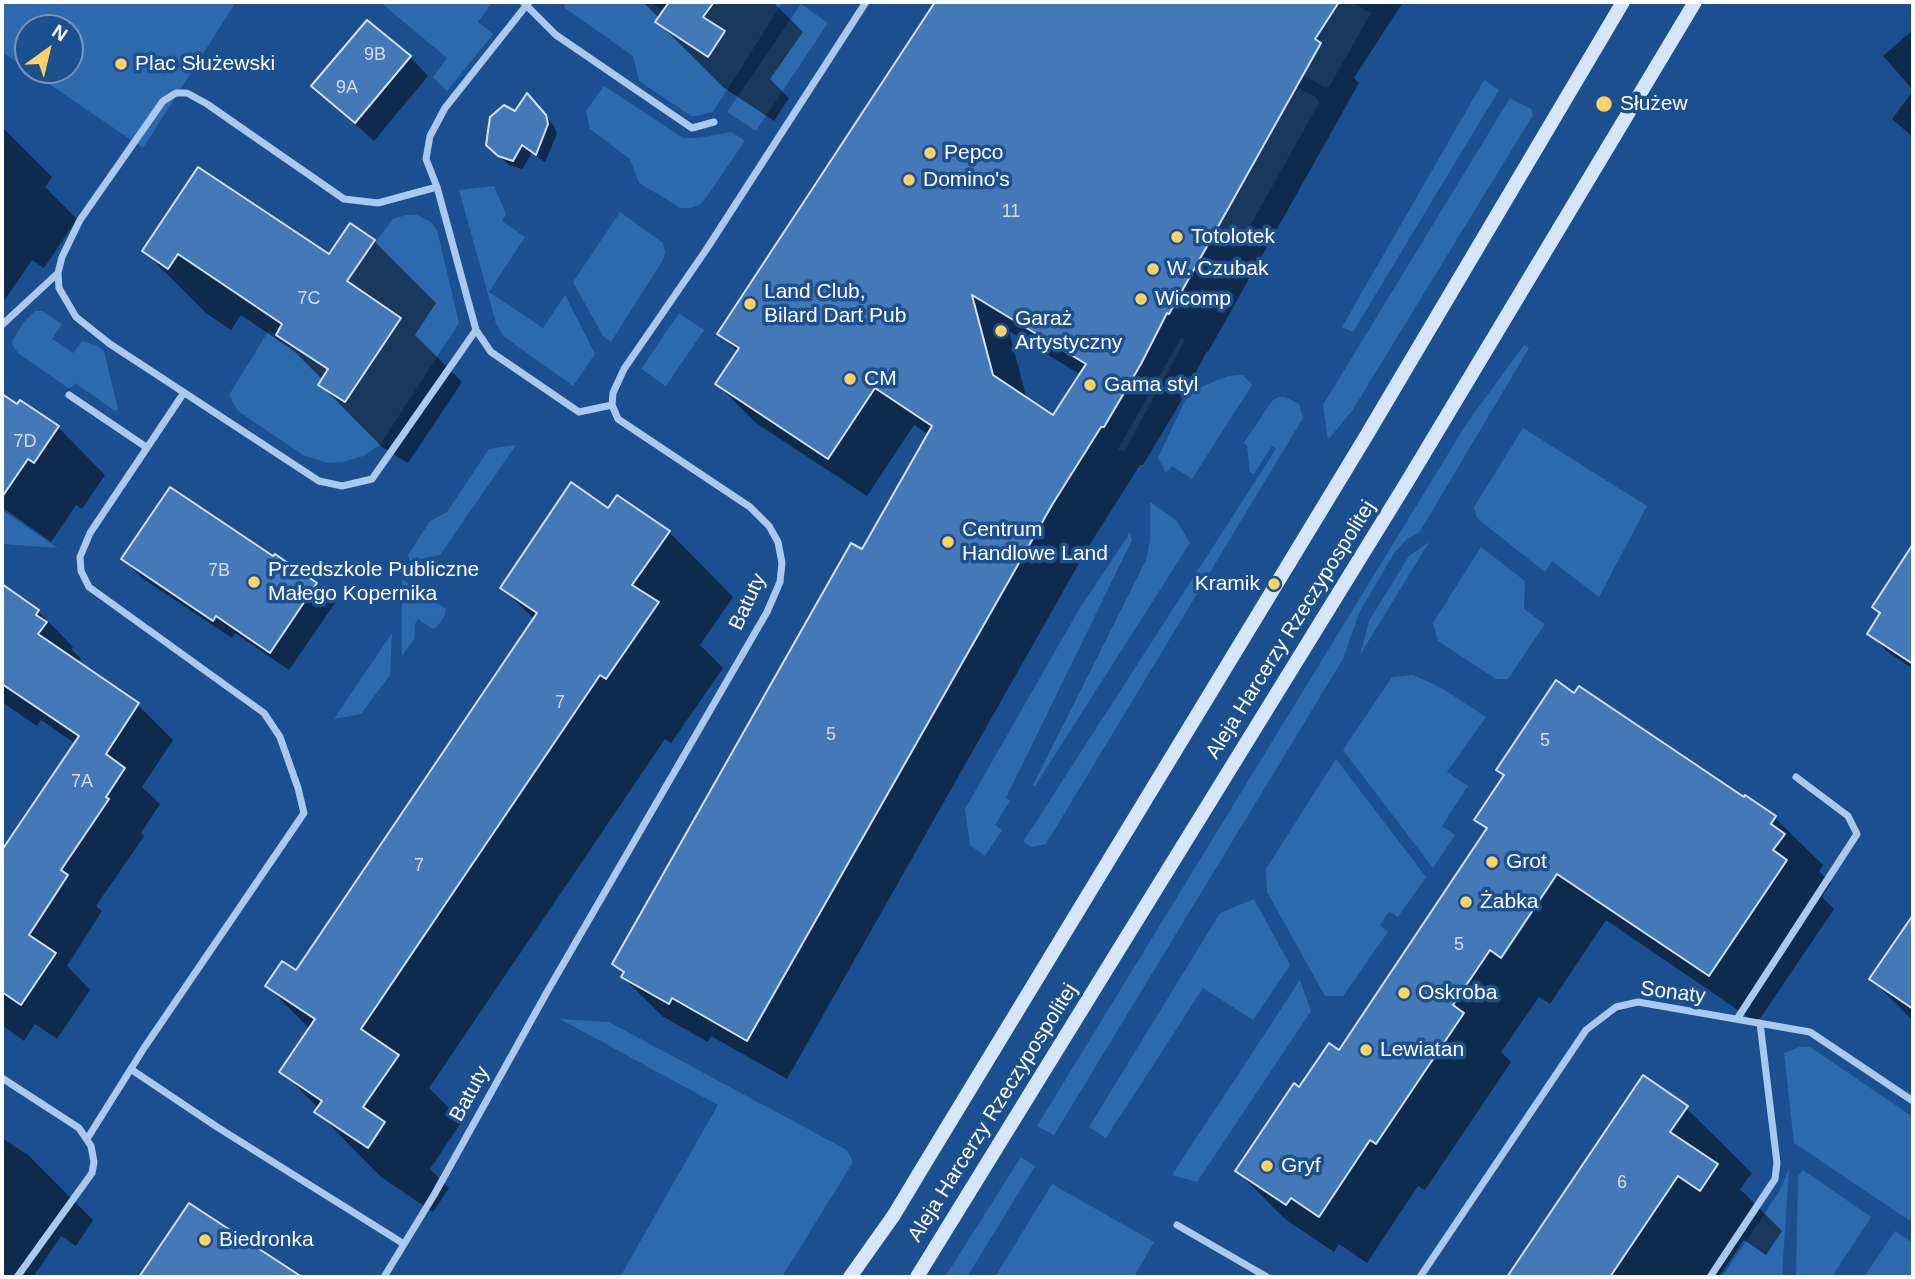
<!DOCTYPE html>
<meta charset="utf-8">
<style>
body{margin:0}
#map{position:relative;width:1915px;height:1279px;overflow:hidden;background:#1b4f8f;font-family:Helvetica,sans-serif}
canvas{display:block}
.frame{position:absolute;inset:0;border:4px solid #fff;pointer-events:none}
.north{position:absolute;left:14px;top:14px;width:70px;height:70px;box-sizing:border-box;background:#1b4f8f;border:2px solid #7695bc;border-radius:50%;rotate:34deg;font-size:19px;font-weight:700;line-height:28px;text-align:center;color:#fff}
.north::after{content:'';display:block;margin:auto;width:24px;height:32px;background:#ffd166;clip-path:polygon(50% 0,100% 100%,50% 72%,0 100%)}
</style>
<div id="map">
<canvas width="1915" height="1279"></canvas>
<div class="frame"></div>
<div class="north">N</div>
</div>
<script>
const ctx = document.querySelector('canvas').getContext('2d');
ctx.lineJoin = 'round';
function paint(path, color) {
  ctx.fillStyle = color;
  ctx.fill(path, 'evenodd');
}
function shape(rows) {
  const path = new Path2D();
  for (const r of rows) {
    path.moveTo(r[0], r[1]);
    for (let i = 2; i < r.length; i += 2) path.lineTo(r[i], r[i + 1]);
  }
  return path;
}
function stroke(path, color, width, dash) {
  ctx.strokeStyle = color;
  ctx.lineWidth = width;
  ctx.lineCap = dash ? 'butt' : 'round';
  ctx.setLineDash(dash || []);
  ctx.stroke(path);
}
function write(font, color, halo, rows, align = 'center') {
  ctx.font = font + ' Helvetica,sans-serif';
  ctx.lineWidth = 7;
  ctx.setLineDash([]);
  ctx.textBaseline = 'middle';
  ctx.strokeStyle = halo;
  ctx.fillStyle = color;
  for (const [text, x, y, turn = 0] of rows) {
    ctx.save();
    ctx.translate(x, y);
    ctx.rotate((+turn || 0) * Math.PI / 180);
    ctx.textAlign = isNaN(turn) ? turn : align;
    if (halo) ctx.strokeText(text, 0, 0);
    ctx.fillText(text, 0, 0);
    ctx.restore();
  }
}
const green = shape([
 [2,2,236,2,143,148,2,52],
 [28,28,70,28,70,70,28,70],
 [380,2,492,2,478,22,493,34,447,91,433,77,447,58],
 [563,2,650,2,663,11,656,22,708,57,725,31,703,17,714,2,783,2,713,112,698,116,691,116,639,81,633,56,565,8],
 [1339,2,1352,2,1371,13,1329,87,1324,87,1303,75,1321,43,1315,39],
 [801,4,828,23,756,131,727,112],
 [1484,80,1499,90,1353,332,1342,327],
 [604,86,683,138,698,138,731,132,743,139,744,142,706,198,699,205,691,208,681,208,639,183,630,159,590,129,586,111],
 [1296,87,1316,97,1319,103,1240,244,1234,245,1212,234],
 [1510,98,1531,109,1533,115,1352,411,1328,440,1323,405],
 [494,186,506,214,502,221,525,237,489,292,543,328,565,295,595,354,573,386,503,336,496,323,459,190],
 [620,212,663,243,665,252,663,260,611,342,603,336,573,282],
 [406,215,417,215,431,222,437,230,459,323,380,445,363,456,343,462,328,463,303,455,238,411,229,395,269,330,328,370,318,385,345,402,346,280,393,219],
 [35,311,42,311,62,324,52,339,73,353,82,341,96,345,104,351,118,409,115,411,75,383,72,387,68,388,18,353,13,346,12,341,24,322],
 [679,313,704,330,666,386,641,369],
 [1181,338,1185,340,1124,452,1118,449],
 [1524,345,1529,348,1419,533,1407,539,1394,553,1359,613,1343,659,1054,1135,1037,1126,1467,423],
 [1243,375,1252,385,1192,479,1172,466,1166,473,1158,458,1189,392,1228,376],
 [1278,397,1285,397,1299,404,1303,418,1046,844,1032,847,1023,842,1276,449,1272,446,1254,474,1250,472,1247,446,1244,443,1272,401],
 [1523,428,1647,506,1599,597,1552,561,1545,572,1478,519,1475,513,1474,507],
 [516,445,440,555,410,561,408,555,430,521,447,512,489,449],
 [1150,502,1176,520,1190,543,1035,786,1033,785,1146,560,1150,540],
 [2,510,58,548,2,544],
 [1130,533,1132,540,1006,798,1010,801,995,825,1002,830,985,856,970,845,965,809,1081,606],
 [1429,542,1360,655,1369,621,1409,556],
 [1481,547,1525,581,1524,609,1545,624,1508,679,1496,679,1438,641,1433,623],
 [402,579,446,609,445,615,437,627,433,629,418,619,415,624,414,639,402,656],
 [392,633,390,675,361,714,334,719],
 [1413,675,1440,687,1486,717,1447,772,1468,786,1442,826,1455,835,1433,868,1343,750,1392,677],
 [1336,759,1426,877,1398,917,1389,912,1380,925,1388,932,1343,996,1325,996,1267,892,1266,869],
 [1254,899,1290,965,1253,1020,1203,988,1106,1138,1089,1127,1220,913],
 [1300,980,1311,1011,1197,1182,1172,1175],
 [560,1019,609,1022,847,1150,853,1162,782,1277,620,1277,718,1105],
 [1799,1047,1810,1047,1913,1117,1913,1223,1794,1143,1784,1053],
 [1021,1157,1035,1166,967,1277,945,1277],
 [1789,1169,1782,1277,1752,1275,1751,1277,1722,1277,1779,1192],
 [1803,1170,1871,1217,1832,1277,1796,1277,1798,1176],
 [1052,1184,1154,1242,1134,1277,995,1277],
 [1895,1231,1913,1243,1913,1277,1864,1277]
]);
const shadow = shape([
 [643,2,773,2,803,32,770,79,789,98,774,121,723,87,658,22,660,19],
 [938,2,1403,2,1354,78,1359,83,1208,352,1207,351,1180,403,1143,465,1140,465,1090,544,787,1079,711,1036,708,1042,662,1016,623,977,624,974,614,964,863,552,929,435,914,425,867,496,756,423,717,384,738,352,719,334],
 [1009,331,1081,375,1054,418,1027,400],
 [1913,30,1913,90,1883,56],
 [410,57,428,76,374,141,313,86],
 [1913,91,1913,137,1892,119],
 [536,104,554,126,557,134,545,162,532,153,522,169,509,165,487,144,516,114],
 [2,127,52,177,45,187,77,219,44,268,32,260,2,304],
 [374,241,436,303,415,335,462,382,408,463,382,447,320,384,323,380,294,351,241,315,231,330,206,313,144,251,329,256],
 [6,399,58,427,105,475,82,509,76,505,51,542,2,507,2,406],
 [609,510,669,532,733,597,700,645,723,668,671,743,665,739,429,1088,462,1121,430,1169,449,1188,433,1212,381,1177,317,1112,319,1109,282,1071,310,1029,267,986,297,973,535,620,502,588],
 [1913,547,1913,669,1888,652,1869,633,1881,614,1874,607],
 [123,559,274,559,316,584,335,603,289,670,235,633,232,638,142,578],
 [2,587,38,611,73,647,71,649,81,659,78,663,138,705,173,740,142,787,160,804,141,833,144,836,96,906,102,911,67,966,90,990,57,1039,35,1024,24,1041,2,1025,2,868,6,862,2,858,2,853,76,744,41,720,37,726,2,702],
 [1498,769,1744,800,1745,798,1775,818,1823,865,1819,871,1831,883,1822,897,1834,909,1757,1023,1606,920,1550,1004,1539,997,1501,1052,1511,1062,1425,1190,1418,1186,1367,1263,1339,1244,1334,1252,1285,1219,1237,1171,1300,1089,1339,1052,1488,831,1477,819,1505,777],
 [1906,929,1913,933,1913,1021,1872,979],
 [1644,1078,1686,1108,1752,1173,1740,1189,1782,1231,1766,1255,1744,1240,1719,1277,1509,1277],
 [2,1138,28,1155,93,1220,76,1246,61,1236,33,1277,2,1277],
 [189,1205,298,1277,141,1277]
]);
const building = shape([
 [669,2,714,2,703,17,725,31,708,57,655,22,669,2],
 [935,2,1339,2,1315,39,1321,43,1169,314,1167,313,1141,364,1104,427,1101,427,1052,505,747,1041,672,998,669,1004,621,977,624,972,612,964,851,543,862,549,932,426,875,388,828,459,715,384,739,348,717,334,935,2],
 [972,295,1086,364,1053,415,993,375,972,295],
 [367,20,411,56,355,123,311,86,367,20],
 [527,93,546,115,548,124,536,155,522,145,513,161,498,156,486,145,490,117,504,105,515,111,527,93],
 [198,167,329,254,350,223,375,240,347,281,401,318,345,402,318,385,328,369,276,335,282,324,178,254,168,269,142,251,198,167],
 [2,394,17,404,20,400,59,426,34,463,28,459,2,497,2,394],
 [571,482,608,508,617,495,670,531,632,585,659,602,606,679,600,675,361,1029,399,1055,363,1107,385,1122,368,1148,314,1112,322,1101,279,1072,315,1019,265,986,282,961,296,970,537,613,500,588,571,482],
 [170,487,273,556,275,554,317,583,270,653,216,616,213,621,121,559,170,487],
 [1913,544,1913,664,1867,634,1880,613,1872,607,1913,544],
 [2,584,39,610,36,615,47,622,38,634,139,703,106,754,125,768,106,797,109,799,61,870,68,875,29,935,56,953,21,1005,2,992,2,850,79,736,2,684,2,584],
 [1556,680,1574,693,1579,686,1744,797,1745,795,1776,816,1771,824,1785,834,1773,850,1787,860,1709,976,1557,874,1501,958,1490,950,1453,1005,1464,1013,1376,1144,1370,1140,1319,1217,1291,1198,1286,1205,1235,1171,1294,1083,1299,1087,1329,1043,1339,1050,1487,828,1474,820,1504,775,1496,770,1556,680],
 [1913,915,1913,1009,1869,979,1913,915],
 [1643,1075,1688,1106,1670,1132,1718,1164,1700,1191,1678,1176,1610,1277,1507,1277,1643,1075],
 [189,1203,302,1277,139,1277,189,1203]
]);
const street = shape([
 [523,2,556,35,692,128,714,122],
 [529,2,445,108,430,136,426,159,437,187,476,330,491,352,579,412,612,405],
 [437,187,378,203,344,199,207,104,187,93,176,93,163,101,80,220,62,257,58,273,59,288,76,317,110,344,319,481,342,486,372,479,476,330],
 [2,325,58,273],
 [69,395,146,447],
 [1737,1019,1857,834,1848,816,1796,777],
 [132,1070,217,1127,404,1244],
 [2,1078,79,1128,91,1146,94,1162,92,1173,17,1277],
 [87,1139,144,1048,304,813,298,788,280,737,264,713,89,587,81,571,80,557,90,533,183,394],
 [1177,1225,1267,1277],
 [384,1277,434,1195,547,992,767,612,780,582,782,563,778,542,769,526,750,507,618,419,612,405,613,393,624,369,706,250,866,2],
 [1420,1277,1586,1030,1616,1007,1638,1002,1810,1032,1913,1101],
 [1710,1277,1775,1179,1777,1163,1760,1023]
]);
const secondary = shape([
 [850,1277,894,1215,921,1170,1365,438,1623,2],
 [917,1277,1407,482,1695,2]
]);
const markers = [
 [121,64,7,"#ffd166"],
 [1604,104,9,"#ffd166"],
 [930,153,7,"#ffd166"],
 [909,180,7,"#ffd166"],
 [1177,237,7,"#ffd166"],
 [1153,269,7,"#ffd166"],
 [1141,299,7,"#ffd166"],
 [750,304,7,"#ffd166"],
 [1001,331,7,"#ffd166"],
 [850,379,7,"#ffd166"],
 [1090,385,7,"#ffd166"],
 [948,542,7,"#ffd166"],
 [254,582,7,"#ffd166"],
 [1274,584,7,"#ffd166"],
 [1492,862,7,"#ffd166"],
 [1466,902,7,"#ffd166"],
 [1404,993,7,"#ffd166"],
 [1366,1050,7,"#ffd166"],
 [1267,1166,7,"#ffd166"],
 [205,1240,7,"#ffd166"]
];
const numberNames = [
 ["9B",375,55],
 ["9A",347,88],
 ["11",1011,212],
 ["7C",309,299],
 ["7D",25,442],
 ["7B",219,571],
 ["7",560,703],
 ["5",831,735],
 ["5",1545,741],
 ["7A",82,782],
 ["7",419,866],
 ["5",1459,945],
 ["6",1622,1183]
];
const poiNames = [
 ["Plac Służewski",135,64],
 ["Służew",1620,104],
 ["Pepco",944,153],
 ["Domino's",923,180],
 ["Totolotek",1191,237],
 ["W. Czubak",1167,269],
 ["Land Club,",764,292],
 ["Bilard Dart Pub",764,316],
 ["Wicomp",1155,299],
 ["Garaż",1015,319],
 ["Artystyczny",1015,343],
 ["CM",864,379],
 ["Gama styl",1104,385],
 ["Centrum",962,530],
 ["Handlowe Land",962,554],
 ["Przedszkole Publiczne",268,570],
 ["Małego Kopernika",268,594],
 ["Kramik",1260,584,"right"],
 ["Grot",1506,862],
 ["Żabka",1480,902],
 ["Oskroba",1418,993],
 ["Lewiatan",1380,1050],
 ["Gryf",1281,1166],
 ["Biedronka",219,1240]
];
const streetNames = [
 ["Batuty",748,602,-65],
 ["Aleja Harcerzy Rzeczypospolitej",1291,630,-58],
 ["Sonaty",1673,993,7],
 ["Batuty",470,1094,-61],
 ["Aleja Harcerzy Rzeczypospolitej",993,1113,-58]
];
paint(green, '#2e69ad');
paint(shadow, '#0007');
paint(building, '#4478b7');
stroke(building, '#cfe3fa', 2);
stroke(street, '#a9c9ee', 7);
stroke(secondary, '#d6e6fa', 14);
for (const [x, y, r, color] of markers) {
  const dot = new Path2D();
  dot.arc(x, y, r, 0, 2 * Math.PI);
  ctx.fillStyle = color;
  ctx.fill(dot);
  stroke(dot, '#1b4f8f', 2.5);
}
write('18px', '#d0dded', null, numberNames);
write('21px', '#fff', '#1b4f8f', poiNames, 'left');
write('21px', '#fff', '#1b4f8f', streetNames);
</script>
